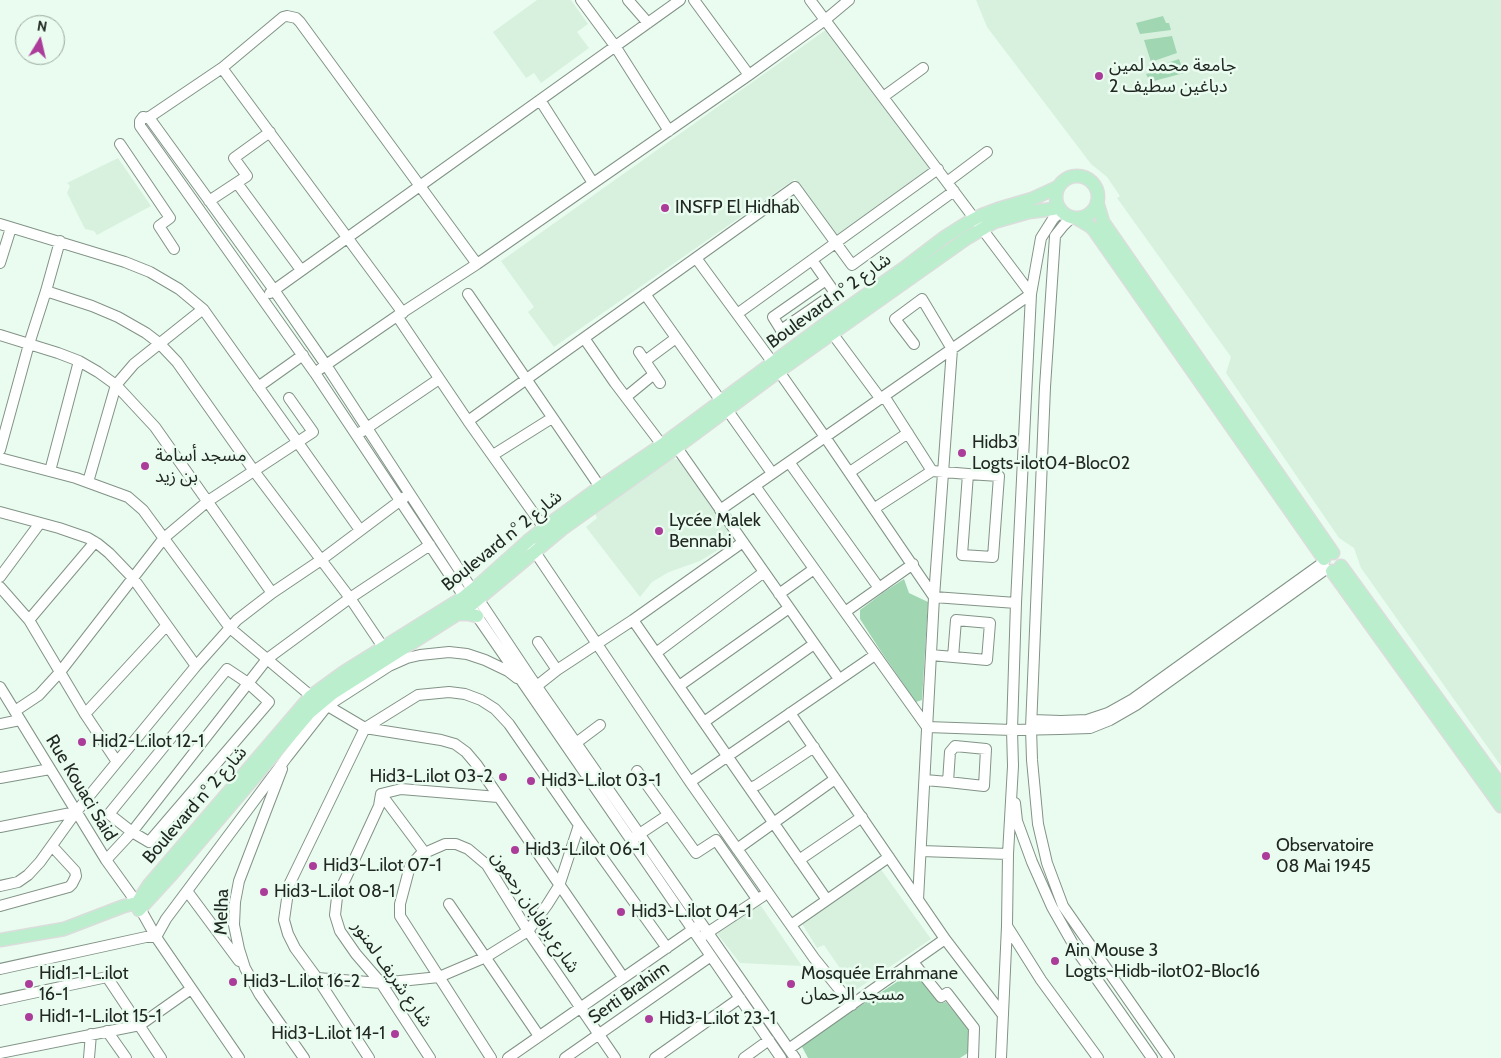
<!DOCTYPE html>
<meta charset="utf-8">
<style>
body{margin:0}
#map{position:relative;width:1501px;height:1058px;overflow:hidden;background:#eafcef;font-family:Cabin,sans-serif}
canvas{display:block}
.north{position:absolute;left:15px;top:15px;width:50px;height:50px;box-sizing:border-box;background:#eafcef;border:1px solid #9aa79d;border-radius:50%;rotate:9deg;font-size:14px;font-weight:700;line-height:20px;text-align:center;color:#212823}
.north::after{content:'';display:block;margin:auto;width:18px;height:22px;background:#ab3c9a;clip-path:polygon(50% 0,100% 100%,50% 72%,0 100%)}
</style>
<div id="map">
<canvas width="1501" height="1058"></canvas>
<div class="north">N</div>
</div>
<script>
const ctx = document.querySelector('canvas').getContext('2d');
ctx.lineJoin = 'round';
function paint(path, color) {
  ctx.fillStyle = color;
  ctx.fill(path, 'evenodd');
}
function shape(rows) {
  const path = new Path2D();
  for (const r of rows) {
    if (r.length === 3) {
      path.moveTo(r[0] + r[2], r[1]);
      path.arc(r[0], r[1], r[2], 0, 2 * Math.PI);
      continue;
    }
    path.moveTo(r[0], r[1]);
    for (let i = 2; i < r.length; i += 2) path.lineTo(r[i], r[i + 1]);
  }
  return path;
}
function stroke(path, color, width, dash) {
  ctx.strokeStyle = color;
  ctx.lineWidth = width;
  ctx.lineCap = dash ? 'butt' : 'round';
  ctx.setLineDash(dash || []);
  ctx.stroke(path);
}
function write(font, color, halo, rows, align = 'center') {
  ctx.font = font + ' Cabin,"Noto Sans Arabic",sans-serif';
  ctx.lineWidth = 5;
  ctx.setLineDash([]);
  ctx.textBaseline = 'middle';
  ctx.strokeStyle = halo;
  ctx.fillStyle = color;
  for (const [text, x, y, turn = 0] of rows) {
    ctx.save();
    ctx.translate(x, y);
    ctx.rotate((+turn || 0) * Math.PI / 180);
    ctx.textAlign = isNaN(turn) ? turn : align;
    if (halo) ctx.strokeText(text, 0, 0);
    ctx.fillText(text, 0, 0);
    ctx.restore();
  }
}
const built = shape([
 [537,0,571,0,588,24,577,32,589,48,541,83,534,73,526,78,493,32],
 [976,0,1501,0,1501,766,1361,568,1354,548,1339,538,1226,373,1231,357,1117,198,1120,196,1107,177,1091,164,987,27],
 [827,29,931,170,838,237,795,179,554,347,528,312,534,307,501,261],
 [118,158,151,206,97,235,94,231,85,229,67,193,70,186,67,183],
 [673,458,678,460,732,535,731,542,700,561,669,572,652,582,640,597,586,527,597,518,594,511,670,459],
 [880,868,931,939,853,992,844,982,848,980,824,945,817,948,801,922],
 [759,903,802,966,740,963,715,931]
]);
const green = shape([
 [1163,16,1166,23,1169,23,1171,30,1140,34,1136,23],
 [1172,36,1177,53,1151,62,1144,40],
 [1179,59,1184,73,1150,82,1146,74,1150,73,1149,69],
 [904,579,909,593,928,602,922,700,916,702,880,650,860,619,860,610,884,592],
 [915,970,940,1003,946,1002,970,1031,971,1051,960,1058,808,1058,801,1045]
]);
const minor = shape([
 [581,0,615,46,669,131],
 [628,0,648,23],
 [694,0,749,75],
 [810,0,1031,294],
 [222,68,403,313],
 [883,97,923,68],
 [540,100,593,183],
 [148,118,222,68,283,17,287,16,296,18,300,22,477,264],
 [120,144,170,218,159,226,174,249],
 [947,182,987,152],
 [237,183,301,270],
 [209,201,247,176,234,158,270,132],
 [1072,217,1063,226,1055,236,1045,387,1031,728,1032,760,1038,824,1047,863,1063,906,1169,1058],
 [0,224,125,262,150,272,179,289,203,309,360,530],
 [696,258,773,363,825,437,934,597,1016,603],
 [812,260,835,293,781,330,773,317,826,280],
 [0,263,11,228],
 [46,291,92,306,118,317,146,333,159,343,177,362,254,471,350,598,383,647],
 [270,293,680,0],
 [468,294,600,487],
 [645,294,772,473],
 [737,314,938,169],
 [397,316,468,421,544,528],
 [829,329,880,398],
 [0,335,58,353,79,361,98,372,116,385,155,427,272,593],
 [584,338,615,383,662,445],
 [914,344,895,319,922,299,952,349,934,597,918,900],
 [639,352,660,383],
 [645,361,676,338],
 [320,369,397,316,477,264,749,75,825,20,849,0],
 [258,387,303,355],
 [884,396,932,471],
 [626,397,654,374],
 [468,421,795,187,852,265,954,191],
 [361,432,439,379],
 [673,442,839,679],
 [0,450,29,344,46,291,60,241],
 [493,455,552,418],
 [0,458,76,478,128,497,143,510,230,628,311,696,365,728,441,740,455,744,466,752,477,765,623,977],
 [789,462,879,588],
 [50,471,79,361],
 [850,472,908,433],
 [88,482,116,385,134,364,203,309],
 [755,486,927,727,1012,730,1060,729,1090,728,1110,720,1136,705,1326,569],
 [875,508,932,471,968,474,999,476,993,557,962,555,968,474],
 [720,510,1031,294],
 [0,512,59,528,88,538,98,544,109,553,133,578,196,666],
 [531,546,690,782,814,958,852,1005],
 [0,577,40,523],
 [0,587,29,620,85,714,117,762],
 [779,594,814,569],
 [845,612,913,564],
 [29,620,95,542],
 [633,620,827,900],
 [538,642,557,670],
 [656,653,764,572],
 [931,655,987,660,990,623,956,620,953,657],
 [227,669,248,683,269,702,149,842,132,832,109,814,227,669],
 [679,686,789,608],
 [0,687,106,860,137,903,156,937,239,1058],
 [533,689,557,670,633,620,743,542],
 [15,711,39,695,60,672,164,538,208,501,313,432,289,398],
 [790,713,945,939,1003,1015],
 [85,714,166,626],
 [1032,720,1061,721,1087,720,1108,713,1133,699,1324,562],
 [704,722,814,644],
 [0,724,20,720],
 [576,743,600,725],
 [282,769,239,881,235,902,234,925,239,949,245,968,260,995,304,1058],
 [637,771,696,853,716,840,757,899],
 [0,778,50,769],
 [925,780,948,782,984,786,986,749,955,746,950,752,948,782],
 [690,782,875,655],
 [750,788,757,785,814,747],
 [381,794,425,853],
 [1015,803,1017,821,1032,862,1052,907,1077,951,1152,1058],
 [0,827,76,812],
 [635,837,668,815],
 [737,849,835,779],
 [921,851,1008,854],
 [106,860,132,832,267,659,350,598,430,545],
 [799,860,862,817],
 [0,886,18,882,28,875,40,862,76,812,117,762,196,666,237,620,272,593,321,560,405,497],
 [187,891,239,961],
 [449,904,539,1036],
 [0,906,69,887,72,884,76,876,75,871,52,846],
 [791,925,889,857],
 [1007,926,1041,980,1098,1058],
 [704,935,763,896],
 [913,962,941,997,947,993,974,1028,973,1058],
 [0,969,146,937,156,937,166,919,287,757,327,706,389,666,407,658,420,655,449,652,467,654,485,660,508,671,517,678],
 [317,978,381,983,439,977,486,957,528,931,547,905,559,886,579,825],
 [0,1000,107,977,161,1058],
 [107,1031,126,1058],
 [790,1048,945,939],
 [0,1053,140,1025,191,989],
 [89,1058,91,1034],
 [369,1058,317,978,295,948,288,934,284,920,289,885,365,728,418,695,449,692,465,694,481,700,495,709,509,724,579,825,667,948],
 [430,1058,381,983,356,954,340,931,335,915,337,897,379,806,381,794,401,789,498,797],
 [491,1058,400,916,400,904,410,866,420,855,445,844,456,844,468,849,487,865,528,931,615,1058],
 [508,1058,698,926],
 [565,1058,711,956],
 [655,1058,740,998],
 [744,1058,769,1040],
 [781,1058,477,616,315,373,140,126,140,121,143,117,148,118,150,119,274,290,326,365,473,591,531,678,795,1058],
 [1001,1058,1007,926,1008,854,1013,766,1012,730,1016,603,1031,294,1041,238,1053,219,1061,211]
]);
const major = shape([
 [1077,197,21],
 [1097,202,1103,222,1333,553],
 [1078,219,1090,226,1094,230,1324,559],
 [1341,566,1501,786],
 [1332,571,1501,806],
 [459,614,468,614,477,616],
 [139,910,172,874,309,713,333,693,470,606,562,529,677,447,779,371,967,238,994,222,1029,212,1053,209,1058,206],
 [0,940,64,929,124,906,137,903,149,885,311,696,344,672,464,597,480,584,528,541,556,519,600,487,662,445,825,324,903,269,945,237,967,223,982,215,998,209,1032,199,1058,187]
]);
const markers = [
 [1099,76,5,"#ab3c9a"],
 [665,208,5,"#ab3c9a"],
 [962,453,5,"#ab3c9a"],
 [145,466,5,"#ab3c9a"],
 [659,531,5,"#ab3c9a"],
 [82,742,5,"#ab3c9a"],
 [503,777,5,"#ab3c9a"],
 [531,781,5,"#ab3c9a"],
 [515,850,5,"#ab3c9a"],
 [1266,856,5,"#ab3c9a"],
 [313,866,5,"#ab3c9a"],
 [264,892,5,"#ab3c9a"],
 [621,912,5,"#ab3c9a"],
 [1055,961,5,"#ab3c9a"],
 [233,982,5,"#ab3c9a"],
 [29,984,5,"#ab3c9a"],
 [791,984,5,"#ab3c9a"],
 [29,1017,5,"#ab3c9a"],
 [649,1019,5,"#ab3c9a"],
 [395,1034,5,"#ab3c9a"]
];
const poiNames = [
 ["جامعة محمد لمين",1109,66],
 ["دباغين سطيف 2",1109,87],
 ["INSFP El Hidhab",675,208],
 ["Hidb3",972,443],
 ["Logts-ilot04-Bloc02",972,464],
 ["مسجد أسامة",155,456],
 ["بن زيد",155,477],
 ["Lycée Malek",669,521],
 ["Bennabi",669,542],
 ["Hid2-L.ilot 12-1",92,742],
 ["Hid3-L.ilot 03-2",493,777,"right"],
 ["Hid3-L.ilot 03-1",541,781],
 ["Observatoire",1276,846],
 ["08 Mai 1945",1276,867],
 ["Hid3-L.ilot 06-1",525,850],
 ["Hid3-L.ilot 07-1",323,866],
 ["Hid3-L.ilot 08-1",274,892],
 ["Hid3-L.ilot 04-1",631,912],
 ["Ain Mouse 3",1065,951],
 ["Logts-Hidb-ilot02-Bloc16",1065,972],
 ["Hid1-1-L.ilot",39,974],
 ["16-1",39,995],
 ["Mosquée Errahmane",801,974],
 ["مسجد الرحمان",801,995],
 ["Hid3-L.ilot 16-2",243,982],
 ["Hid1-1-L.ilot 15-1",39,1017],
 ["Hid3-L.ilot 23-1",659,1019],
 ["Hid3-L.ilot 14-1",385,1034,"right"]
];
const streetNames = [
 ["Boulevard n° شارع 2",829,301,-36],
 ["Boulevard n° شارع 2",502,541,-39],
 ["Rue Kouaci Said",81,788,59],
 ["Boulevard n° شارع 2",195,805,-49],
 ["Melha",222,912,-88],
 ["شارع برافابان رحمون",535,912,56],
 ["شارع شريف لمنور",392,974,55],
 ["Serti Brahim",629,993,-35]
];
paint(built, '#d8f1df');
paint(green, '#a0d6b1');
stroke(minor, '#829387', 12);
stroke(major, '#dbdddc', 15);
stroke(minor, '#fff', 10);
stroke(major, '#bbeecd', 12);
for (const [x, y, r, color] of markers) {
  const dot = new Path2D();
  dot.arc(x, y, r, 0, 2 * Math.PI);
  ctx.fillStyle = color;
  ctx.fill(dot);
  stroke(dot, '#eafcef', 2);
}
write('18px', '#212823', '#eafcef', poiNames, 'left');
write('18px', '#212823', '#eafcef', streetNames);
</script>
